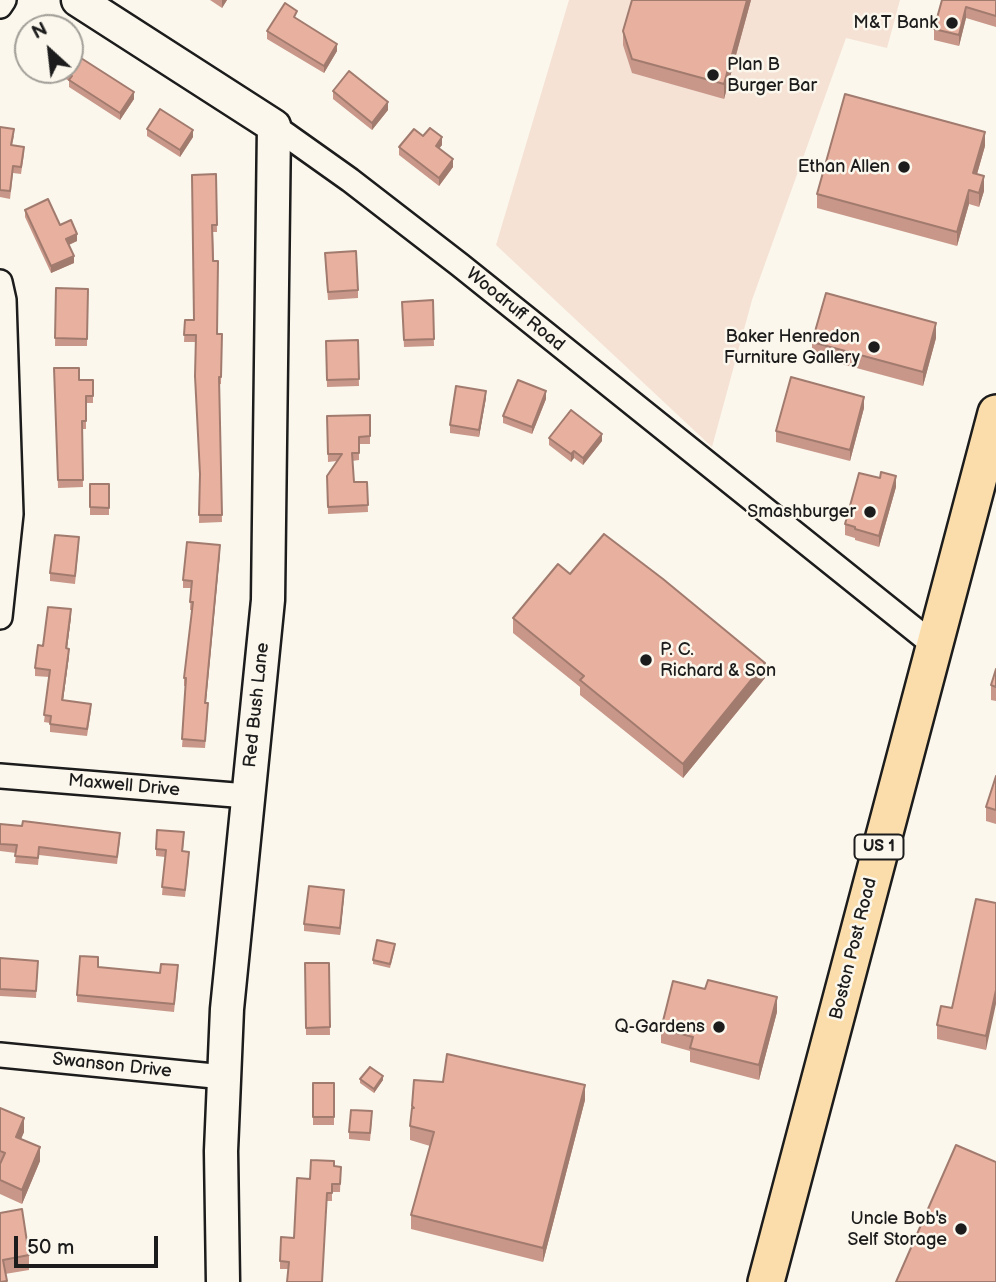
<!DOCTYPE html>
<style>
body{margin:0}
#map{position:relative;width:996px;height:1282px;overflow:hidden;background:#fbf7ec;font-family:"Balsamiq Sans",sans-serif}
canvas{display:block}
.north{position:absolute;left:14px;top:14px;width:70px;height:70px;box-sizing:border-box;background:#fbf7ec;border:2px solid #a29f99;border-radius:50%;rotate:333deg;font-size:19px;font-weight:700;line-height:28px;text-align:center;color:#1c1c1c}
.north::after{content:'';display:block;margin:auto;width:24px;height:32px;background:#1c1c1c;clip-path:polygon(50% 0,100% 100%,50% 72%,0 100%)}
.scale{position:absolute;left:14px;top:1236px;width:144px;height:32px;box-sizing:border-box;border:4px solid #1c1c1c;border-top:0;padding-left:9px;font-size:21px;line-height:24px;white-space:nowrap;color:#1c1c1c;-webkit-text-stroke:5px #fbf7ec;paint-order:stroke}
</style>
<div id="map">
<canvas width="996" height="1282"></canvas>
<div class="north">N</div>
<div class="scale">50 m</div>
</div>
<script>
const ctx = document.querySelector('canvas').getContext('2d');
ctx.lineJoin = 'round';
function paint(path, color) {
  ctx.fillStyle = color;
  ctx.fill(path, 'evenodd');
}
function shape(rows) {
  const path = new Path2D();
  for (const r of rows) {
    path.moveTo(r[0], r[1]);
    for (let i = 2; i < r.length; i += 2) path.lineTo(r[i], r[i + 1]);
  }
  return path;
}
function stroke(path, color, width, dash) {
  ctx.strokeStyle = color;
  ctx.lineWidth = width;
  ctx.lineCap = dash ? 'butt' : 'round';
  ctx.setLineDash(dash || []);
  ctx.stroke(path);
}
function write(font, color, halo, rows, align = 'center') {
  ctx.font = font + ' "Balsamiq Sans",sans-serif';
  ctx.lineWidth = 5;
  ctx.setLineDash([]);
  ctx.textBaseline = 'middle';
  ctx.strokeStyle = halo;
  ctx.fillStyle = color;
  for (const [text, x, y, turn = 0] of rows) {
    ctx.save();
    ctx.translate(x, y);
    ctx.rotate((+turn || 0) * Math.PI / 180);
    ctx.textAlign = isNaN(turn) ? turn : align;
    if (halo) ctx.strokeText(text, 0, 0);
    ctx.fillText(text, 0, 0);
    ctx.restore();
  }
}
const built = shape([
 [569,0,900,0,887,48,846,38,752,300,712,447,496,245]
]);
const street = shape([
 [0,6,4,0],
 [274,126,350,180,460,265,934,645],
 [0,282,4,300,11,514,0,617],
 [0,776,247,796],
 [0,1055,224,1077]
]);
const secondary = shape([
 [78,0,274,126,268,600,227,1009,221,1151,223,1282]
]);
const primary = shape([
 [766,1282,996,413]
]);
const wall = shape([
 [210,0,227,0,222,8],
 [632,0,751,0,724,99,632,73,623,45,623,31],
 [942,0,996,0,996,27,966,18,959,46,934,40,934,29],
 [297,18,337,51,324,73,267,39,267,31],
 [72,52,134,99,120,120,69,87,69,81,52,70,70,70],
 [333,91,388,110,372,130,333,99],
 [0,127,14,136,12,145,24,154,21,174,13,173,10,199,0,197],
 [147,129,193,137,180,157,147,136],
 [423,136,442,145,439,148,453,167,439,186,399,155,399,147],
 [985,146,977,174,984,191,979,207,969,204,957,246,817,208,817,194],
 [216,174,217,232,213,232,217,334,222,334,221,384,219,384,222,522,199,523,200,479,195,342,184,342,185,320,194,320],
 [25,210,60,225,77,241,69,245,74,263,51,273,25,217],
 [325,260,358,290,358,298,328,300],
 [56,288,88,289,87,346,55,346],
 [433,300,434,346,404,347,402,302],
 [936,338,923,386,812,356,812,342],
 [358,340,359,386,327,387,326,341],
 [54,368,79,380,93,380,93,403,86,403,86,429,82,429,83,487,58,488],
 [486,398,479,437,450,433,450,425],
 [546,399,532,434,503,423,503,416],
 [864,408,850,461,776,442,776,431],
 [370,415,370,444,359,444,359,460,352,461,354,482,367,482,368,512,328,514,327,476,337,461,328,462,327,416],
 [549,438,602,441,583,465,574,458,571,462,549,445],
 [90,484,109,484,109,515,90,515],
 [896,487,879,547,855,540,855,538,845,535,845,524],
 [79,544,75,584,50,581,50,573],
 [220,553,206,703,208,710,205,748,182,747,186,686,184,686,184,678,192,610,190,610,191,588,183,588,183,580],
 [570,574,765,678,683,778,580,695,580,687,513,633,513,618],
 [71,617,67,649,69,656,63,700,91,711,87,736,50,732,50,723,44,722,49,677,35,676,35,668,43,646],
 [996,669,996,701,991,700,991,685],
 [996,776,996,824,986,821,986,807],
 [0,824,120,840,117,864,39,855,38,865,15,863,16,853,0,851],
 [184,840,183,851,189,859,185,897,162,895,165,857,156,856,156,849],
 [344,897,340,935,304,931,304,924],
 [996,903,986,1050,937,1039,937,1025,952,1008],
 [395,948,390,968,373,964,373,960],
 [0,958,38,961,36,998,0,996],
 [305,963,329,963,330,1035,306,1035],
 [98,967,160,973,178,973,174,1012,77,1002,77,995],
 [777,1012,759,1080,690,1062,690,1051,661,1043,661,1029],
 [360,1079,383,1080,374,1093,360,1083],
 [414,1080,585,1100,543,1262,411,1229,411,1215,430,1146,410,1140,410,1126],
 [313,1083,334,1083,334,1125,313,1125],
 [0,1108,24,1132,21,1139,40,1161,22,1204,0,1194],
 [372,1119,370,1141,349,1139,349,1132],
 [334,1166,341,1167,340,1192,332,1192,332,1201,327,1201,288,1269,280,1269,280,1261,294,1238,310,1179],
 [0,1213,29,1255,29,1270,5,1274,7,1282,0,1282]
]);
const shadedWall = shape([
 [222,0,227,0,222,8],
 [747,0,751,0,724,99,724,84],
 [966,7,966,18,959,46,959,35],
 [337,44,337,51,324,73,324,66],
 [134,92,134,99,120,120,120,113],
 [388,102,388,110,372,130,372,123],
 [193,130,193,137,180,157,180,150],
 [985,132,985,146,973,188,973,173],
 [442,137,442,145,436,153,436,146],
 [453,159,453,167,439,186,439,178],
 [984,176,984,191,979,207,979,193],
 [969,190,969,204,957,246,957,232],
 [77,234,77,241,66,246,66,239],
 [74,256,74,263,51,273,51,266],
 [936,323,936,338,923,386,923,372],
 [486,391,486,398,479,437,479,430],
 [546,391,546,399,532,434,532,427],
 [864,397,864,408,850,461,850,450],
 [602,434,602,441,583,465,583,458],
 [574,451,574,458,571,462,571,454],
 [896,476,896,487,879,547,879,536],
 [220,545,220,553,205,710,205,703],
 [71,609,71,617,66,656,66,648],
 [69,649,69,656,62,708,62,700],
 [765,663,765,678,683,778,683,764],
 [344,890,344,897,340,935,340,928],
 [996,990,996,1004,986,1050,986,1036],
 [777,997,777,1012,759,1080,759,1065],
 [383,1076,383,1080,374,1093,374,1089],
 [585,1085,585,1100,543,1262,543,1248],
 [24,1118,24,1132,16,1151,16,1137],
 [40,1147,40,1161,22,1204,22,1190]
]);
const building = shape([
 [632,0,747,0,724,84,632,59,623,31,632,0],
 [942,0,996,0,996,16,966,7,959,35,934,29,942,0],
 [285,3,297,11,294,17,337,44,324,66,267,31,285,3],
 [70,51,134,92,120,113,69,80,72,76,63,70,70,70,70,51],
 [349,71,388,102,372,123,333,91,349,71],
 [845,94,985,132,973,173,984,176,979,193,969,190,957,232,817,194,845,94],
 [160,109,193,130,180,150,147,129,160,109],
 [0,127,14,129,11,145,24,147,21,167,13,166,10,191,0,190,0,127],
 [430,128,442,137,436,146,453,159,439,178,399,147,414,129,423,136,430,128],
 [216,174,217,225,212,225,213,261,218,261,217,334,222,334,221,377,219,377,222,515,199,515,200,474,195,376,196,335,184,335,185,320,194,320,192,175,216,174],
 [48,199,60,225,71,220,77,234,66,239,74,256,51,266,25,210,48,199],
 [356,251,358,290,328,292,325,253,356,251],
 [56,288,88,289,87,339,55,338,56,288],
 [826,293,936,323,923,372,812,342,826,293],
 [433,300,434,339,404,340,402,302,433,300],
 [358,340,359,379,327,380,326,341,358,340],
 [54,368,79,368,79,380,93,380,93,396,86,396,86,421,82,421,83,480,58,480,54,368],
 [791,377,864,397,850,450,776,431,791,377],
 [518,380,546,391,532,427,503,416,518,380],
 [456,386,486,391,479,430,450,425,456,386],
 [571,410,602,434,583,458,574,451,571,454,549,438,571,410],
 [370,415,370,436,359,437,359,453,352,453,354,482,367,482,368,505,328,507,327,476,342,454,328,454,327,416,370,415],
 [881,472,896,476,879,536,855,529,855,527,845,524,859,473,880,478,881,472],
 [90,484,109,484,109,508,90,507,90,484],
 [604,534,663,579,765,663,683,764,580,680,584,676,513,618,558,564,570,574,604,534],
 [55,535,79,537,75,576,50,573,55,535],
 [187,542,220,545,205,703,208,703,205,741,182,739,186,678,184,678,193,602,190,602,192,581,183,580,187,542],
 [48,607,71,609,66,648,69,649,62,700,91,704,87,729,50,724,51,716,44,715,50,670,35,668,38,645,43,646,48,607],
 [996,669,996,687,991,685,996,669],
 [996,776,996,810,986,807,996,776],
 [23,821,120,833,117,857,39,847,38,858,15,856,17,845,0,844,0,824,22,826,23,821],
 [157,830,184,832,182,851,189,852,185,890,162,887,166,850,156,849,157,830],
 [309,886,344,890,340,928,304,924,309,886],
 [976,899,996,903,996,990,986,1036,937,1025,941,1006,952,1008,976,899],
 [377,940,395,944,390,964,373,960,377,940],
 [80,956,98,957,98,967,119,969,160,973,161,964,178,965,174,1004,77,995,80,956],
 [0,958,38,961,36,991,0,989,0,958],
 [305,963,329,963,330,1027,306,1028,305,963],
 [708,980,777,997,759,1065,690,1048,693,1037,661,1029,673,981,705,989,708,980],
 [447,1054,585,1085,543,1248,411,1215,434,1132,410,1126,412,1108,414,1108,412,1106,414,1080,443,1082,447,1054],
 [370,1067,383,1076,374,1089,360,1079,370,1067],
 [313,1083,334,1083,334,1117,313,1117,313,1083],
 [0,1108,24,1118,16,1137,40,1147,22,1190,0,1180,0,1164,5,1153,0,1151,0,1108],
 [351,1110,372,1111,370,1133,349,1132,351,1110],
 [956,1145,996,1162,996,1282,896,1282,956,1145],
 [311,1160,334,1161,334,1166,341,1167,340,1184,332,1184,332,1193,327,1193,322,1282,287,1282,289,1262,280,1261,281,1237,294,1238,297,1178,310,1179,311,1160],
 [22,1209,29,1255,3,1260,7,1281,0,1282,0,1213,22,1209]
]);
const markers = [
 [952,23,7,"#1c1c1c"],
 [713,75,7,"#1c1c1c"],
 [904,167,7,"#1c1c1c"],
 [874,347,7,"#1c1c1c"],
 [870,512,7,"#1c1c1c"],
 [646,660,7,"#1c1c1c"],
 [719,1027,7,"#1c1c1c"],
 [961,1229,7,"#1c1c1c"]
];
const shields = [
 [879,847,49]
];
const shieldNames = [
 ["US 1",879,847]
];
const poiNames = [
 ["M&T Bank",938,23],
 ["Plan B",727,65,"left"],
 ["Burger Bar",727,86,"left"],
 ["Ethan Allen",890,167],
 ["Baker Henredon",860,337],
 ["Furniture Gallery",860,358],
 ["Smashburger",856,512],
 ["P. C.",660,650,"left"],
 ["Richard & Son",660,671,"left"],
 ["Q-Gardens",705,1027],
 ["Uncle Bob's",947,1219],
 ["Self Storage",947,1240]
];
const streetNames = [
 ["Woodruff Road",515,310,39],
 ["Red Bush Lane",257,705,-84],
 ["Maxwell Drive",124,786,5],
 ["Boston Post Road",854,949,-76],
 ["Swanson Drive",112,1066,6]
];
paint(built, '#f5e2d5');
stroke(street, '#1c1c1c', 28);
stroke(secondary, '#1c1c1c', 37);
stroke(primary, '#1c1c1c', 40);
stroke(street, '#fbf7ec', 23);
stroke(secondary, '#fbf7ec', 32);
stroke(primary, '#faddab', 35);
paint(wall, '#c89789');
paint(shadedWall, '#a27b6f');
paint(building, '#e8b09f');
stroke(building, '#a27b6f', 2);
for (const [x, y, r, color] of markers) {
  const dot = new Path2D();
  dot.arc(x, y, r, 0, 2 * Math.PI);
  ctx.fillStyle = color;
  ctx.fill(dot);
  stroke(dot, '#fbf7ec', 2.5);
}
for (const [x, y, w] of shields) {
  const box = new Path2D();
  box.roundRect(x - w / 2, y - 12.5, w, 25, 5);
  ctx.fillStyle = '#fbf7ec';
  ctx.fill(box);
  stroke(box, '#1c1c1c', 2);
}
write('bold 16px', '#1c1c1c', null, shieldNames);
write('18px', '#1c1c1c', '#fbf7ec', poiNames, 'right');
write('18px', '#1c1c1c', '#fbf7ec', streetNames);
</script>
